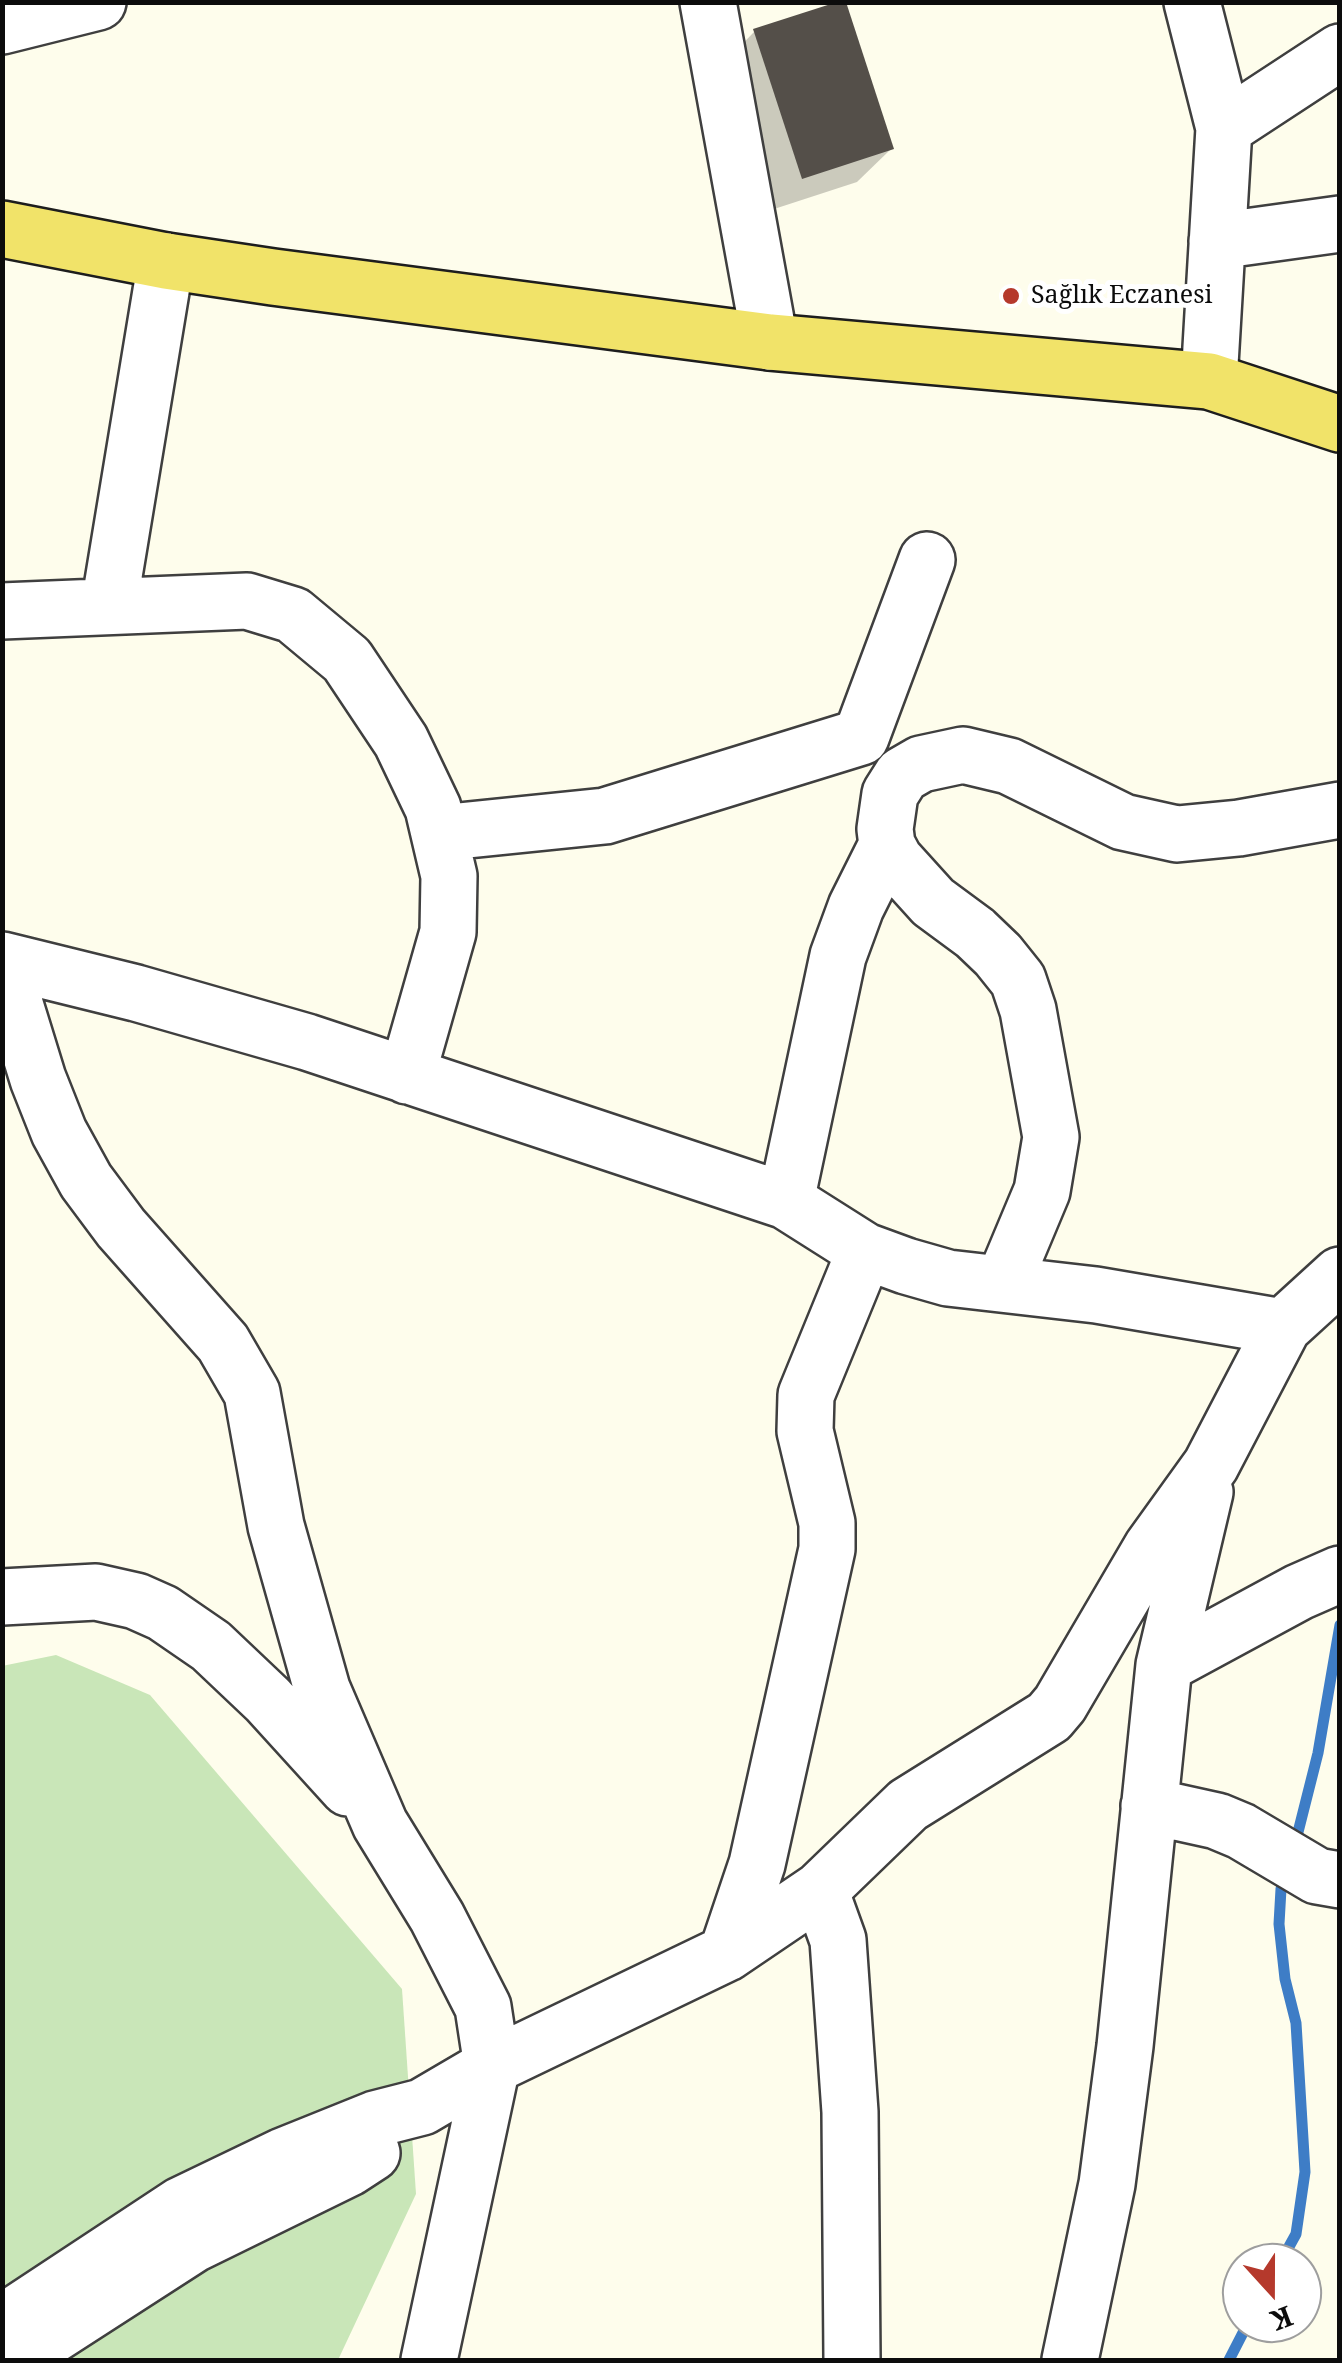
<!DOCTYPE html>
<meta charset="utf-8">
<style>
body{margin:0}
#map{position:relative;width:1342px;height:2363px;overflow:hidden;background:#fefdec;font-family:"Noto Serif",serif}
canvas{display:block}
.frame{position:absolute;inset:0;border:5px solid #0c0c0c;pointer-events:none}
.north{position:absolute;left:1222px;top:2243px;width:100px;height:100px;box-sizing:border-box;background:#fff;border:2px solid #9e9e9e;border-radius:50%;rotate:159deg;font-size:28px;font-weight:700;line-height:40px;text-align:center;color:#0c0c0c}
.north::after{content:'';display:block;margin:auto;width:35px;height:45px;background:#b5392c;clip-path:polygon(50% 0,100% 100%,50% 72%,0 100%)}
</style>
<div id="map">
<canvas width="1342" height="2363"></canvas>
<div class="frame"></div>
<div class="north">K</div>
</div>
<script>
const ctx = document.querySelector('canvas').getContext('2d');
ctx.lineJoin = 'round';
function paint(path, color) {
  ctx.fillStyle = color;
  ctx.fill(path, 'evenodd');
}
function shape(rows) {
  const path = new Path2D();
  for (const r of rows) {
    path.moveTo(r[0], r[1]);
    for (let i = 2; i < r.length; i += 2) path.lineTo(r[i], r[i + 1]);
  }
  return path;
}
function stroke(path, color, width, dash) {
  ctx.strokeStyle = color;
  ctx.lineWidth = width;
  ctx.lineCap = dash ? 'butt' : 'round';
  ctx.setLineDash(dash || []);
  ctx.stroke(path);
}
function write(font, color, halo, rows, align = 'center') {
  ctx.font = font + ' "Noto Serif",serif';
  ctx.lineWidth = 10;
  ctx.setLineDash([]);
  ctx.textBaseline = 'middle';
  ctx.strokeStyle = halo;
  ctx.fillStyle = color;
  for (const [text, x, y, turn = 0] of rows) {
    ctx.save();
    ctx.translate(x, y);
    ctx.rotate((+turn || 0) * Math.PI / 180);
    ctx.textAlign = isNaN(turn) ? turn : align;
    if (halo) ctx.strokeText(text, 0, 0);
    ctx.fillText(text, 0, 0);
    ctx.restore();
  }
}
const green = shape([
 [56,1655,150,1695,402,1989,416,2194,338,2360,3,2360,2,1666]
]);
const shadow = shape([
 [754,32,891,149,857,182,768,211,721,66]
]);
const stream = shape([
 [1294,1848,1318,1753,1340,1625],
 [1280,2263,1296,2234,1305,2172,1296,2023,1285,1979,1279,1924,1281,1889,1285,1875],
 [1229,2360,1248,2323]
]);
const building = shape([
 [837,2,846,2,894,149,802,179,753,29]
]);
const minor = shape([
 [708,2,770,342],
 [1192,2,1224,128,1209,381],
 [2,26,98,2],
 [1224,128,1340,52],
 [1217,241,1340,224],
 [109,606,166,261],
 [2,611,247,601,293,615,347,660,401,741,433,808,449,876,448,932,407,1076],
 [439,833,605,816,861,737,927,560],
 [2,960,136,993,307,1042,786,1201,865,1251,906,1266,948,1278,1096,1295,1283,1327],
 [2,962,38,1079,59,1132,86,1181,121,1228,223,1343,252,1393,276,1526,322,1689,380,1824,437,1917,483,2007,492,2066,429,2360],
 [786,1201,838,956,856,907,887,845],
 [1003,1284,1042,1191,1051,1137,1028,1010,1018,980,998,955,975,933,933,902,895,860,887,845,885,829,890,794,902,775,921,764,963,755,1009,766,1123,822,1177,834,1239,828,1340,810],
 [2,1597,96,1592,136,1601,163,1613,211,1646,268,1700,348,1788],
 [1164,1665,1299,1592,1340,1574],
 [1149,1806,1217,1821,1241,1831,1317,1876,1340,1880],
 [820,1890,838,1940,850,2112,852,2360],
 [727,1953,757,1864,827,1549,827,1523,805,1431,806,1395,865,1251],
 [2,2323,181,2205,283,2156,375,2119,422,2107,492,2066,727,1953,820,1890,908,1805,1049,1717,1060,1704,1152,1547,1211,1465,1283,1327,1340,1275],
 [14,2360,194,2244,349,2168,372,2153],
 [1070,2360,1107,2184,1125,2046,1164,1665,1205,1492]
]);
const major = shape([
 [2,229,166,261,273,277,770,342,1209,381,1340,424]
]);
const markers = [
 [1011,296,10,"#b5392c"]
];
const poiNames = [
 ["Sağlık Eczanesi",1031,296]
];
paint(green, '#c9e6b8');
paint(shadow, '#0003');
stroke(stream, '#3e7dc6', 11);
paint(building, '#544f49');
stroke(minor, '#3f3f3f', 60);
stroke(major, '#1d1d1d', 60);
stroke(minor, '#fff', 55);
stroke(major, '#f1e369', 55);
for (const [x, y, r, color] of markers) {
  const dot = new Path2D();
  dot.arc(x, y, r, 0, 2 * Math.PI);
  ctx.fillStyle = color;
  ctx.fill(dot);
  stroke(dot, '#fff', 4);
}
write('25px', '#0c0c0c', '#fff', poiNames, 'left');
</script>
